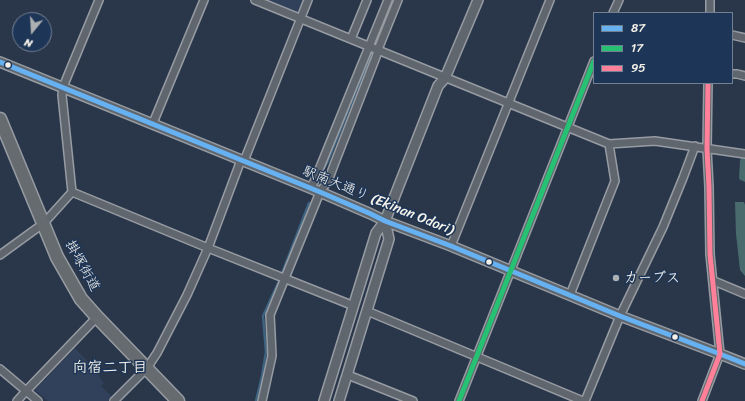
<!DOCTYPE html>
<meta charset="utf-8">
<style>
body{margin:0}
#map{position:relative;width:745px;height:401px;overflow:hidden;background:#2a374a;font-family:Sriracha,sans-serif}
canvas{display:block}
.legend{position:absolute;left:593px;top:12px;width:140px;height:72px;box-sizing:border-box;background:#1d3557;border:1px solid #738091;margin:0;padding:5px 7px;list-style:none;font-size:12px;color:#f4f1e8}
.legend li{display:flex;align-items:center;gap:8px;height:20px}
.legend b{width:20px;border:1px solid #738091}
.north{position:absolute;left:12px;top:12px;width:40px;height:40px;box-sizing:border-box;background:#1d3557;border:1px solid #738091;border-radius:50%;rotate:198deg;font-size:11px;font-weight:700;line-height:16px;text-align:center;color:#f4f1e8}
.north::after{content:'';display:block;margin:auto;width:14px;height:18px;background:#adb0b1;clip-path:polygon(50% 0,100% 100%,50% 72%,0 100%)}
</style>
<div id="map">
<canvas width="745" height="401"></canvas>
<ul class="legend">
<li><b style="height:5px;background:#66b1f2"></b>87</li>
<li><b style="height:5px;background:#26c172"></b>17</li>
<li><b style="height:5px;background:#ff8098"></b>95</li>
</ul>
<div class="north">N</div>
</div>
<script>
const ctx = document.querySelector('canvas').getContext('2d');
ctx.lineJoin = 'round';
function paint(path, color) {
  ctx.fillStyle = color;
  ctx.fill(path, 'evenodd');
}
function shape(rows) {
  const path = new Path2D();
  for (const r of rows) {
    path.moveTo(r[0], r[1]);
    for (let i = 2; i < r.length; i += 2) path.lineTo(r[i], r[i + 1]);
  }
  return path;
}
function stroke(path, color, width, dash) {
  ctx.strokeStyle = color;
  ctx.lineWidth = width;
  ctx.lineCap = dash ? 'butt' : 'round';
  ctx.setLineDash(dash || []);
  ctx.stroke(path);
}
function write(font, color, halo, rows, align = 'center') {
  ctx.font = font + ' Sriracha,"Klee One",sans-serif';
  ctx.lineWidth = 3;
  ctx.setLineDash([]);
  ctx.textBaseline = 'middle';
  ctx.strokeStyle = halo;
  ctx.fillStyle = color;
  for (const [text, x, y, turn = 0] of rows) {
    ctx.save();
    ctx.translate(x, y);
    ctx.rotate((+turn || 0) * Math.PI / 180);
    ctx.textAlign = isNaN(turn) ? turn : align;
    if (halo) ctx.strokeText(text, 0, 0);
    ctx.fillText(text, 0, 0);
    ctx.restore();
  }
}
const built = shape([
 [264,0,304,0,299,14],
 [75,348,92,366,104,383,101,386,112,397,108,401,48,401,35,390]
]);
const green = shape([
 [741,158,745,159,745,182,739,179,740,161],
 [735,202,744,202,745,205,745,276,740,270,736,234]
]);
const stream = shape([
 [321,173,328,161,393,0],
 [256,401,262,376,266,352,263,316,279,281,309,203]
]);
const minor = shape([
 [255,0,609,144,655,141,745,154],
 [613,13,619,0],
 [710,13,710,0],
 [732,35,745,38],
 [351,39,367,0],
 [732,74,737,74,745,76],
 [153,123,204,0],
 [244,161,308,0],
 [310,188,314,182,388,0],
 [72,192,208,248,354,306],
 [451,246,550,0],
 [0,255,44,223,72,192,62,95,63,87,99,0],
 [714,281,745,294],
 [570,295,615,181,609,144],
 [367,311,583,401],
 [0,369,38,401],
 [348,375,413,401],
 [17,401,26,391,97,317],
 [114,401,147,368,157,353,187,295,208,248,241,160],
 [262,401,272,356,271,334,270,315,320,192,328,181,334,165,376,57,379,47,398,0],
 [459,401,594,61],
 [585,401,620,316,663,227,683,178,695,146],
 [702,401,720,354,710,254,709,187,707,149,708,83]
]);
const tertiary = shape([
 [0,62,320,192,371,214,385,221,451,246,620,316,720,354,745,364],
 [324,401,376,233,385,221,438,86,445,78,478,0],
 [339,401,389,239,385,221]
]);
const trunk = shape([
 [0,119,57,257,81,299,97,317,178,401]
]);
const bus1 = shape([
 [0,62,320,192,371,214,385,221,451,246,620,316,720,354,745,364]
]);
const bus2 = shape([
 [459,401,594,61]
]);
const bus3 = shape([
 [702,401,720,354,710,254,709,187,707,149,708,83]
]);
const markers = [
 [8,65,3.5,"#f4f1e8"],
 [489,262,3.5,"#f4f1e8"],
 [616,278,4,"#adb0b1"],
 [675,337,3.5,"#f4f1e8"]
];
const streetNames = [
 ["駅南大通り (Ekinan Odori)",378,201,22],
 ["掛塚街道",82,266,61]
];
const poiNames = [
 ["カーブス",624,278]
];
const neighbourhoodNames = [
 ["向宿二丁目",110,368]
];
paint(built, '#32415b');
paint(green, '#4a6b6e');
stroke(stream, '#3d6381', 2.5);
stroke(minor, '#979ca3', 10);
stroke(tertiary, '#979ca3', 12);
stroke(trunk, '#979ca3', 15);
stroke(minor, '#60666e', 7);
stroke(tertiary, '#60666e', 9);
stroke(trunk, '#666b6f', 12);
stroke(bus1, '#66b1f2', 5);
stroke(bus2, '#26c172', 5);
stroke(bus3, '#ff8098', 5);
for (const [x, y, r, color] of markers) {
  const dot = new Path2D();
  dot.arc(x, y, r, 0, 2 * Math.PI);
  ctx.fillStyle = color;
  ctx.fill(dot);
  stroke(dot, '#1d3557', 1.5);
}
write('14px', '#f4f1e8', '#1d3557', streetNames);
write('bold 14px', '#f4f1e8', '#1d3557', poiNames, 'left');
write('bold 15px', '#f4f1e8', '#1d3557', neighbourhoodNames);
</script>
